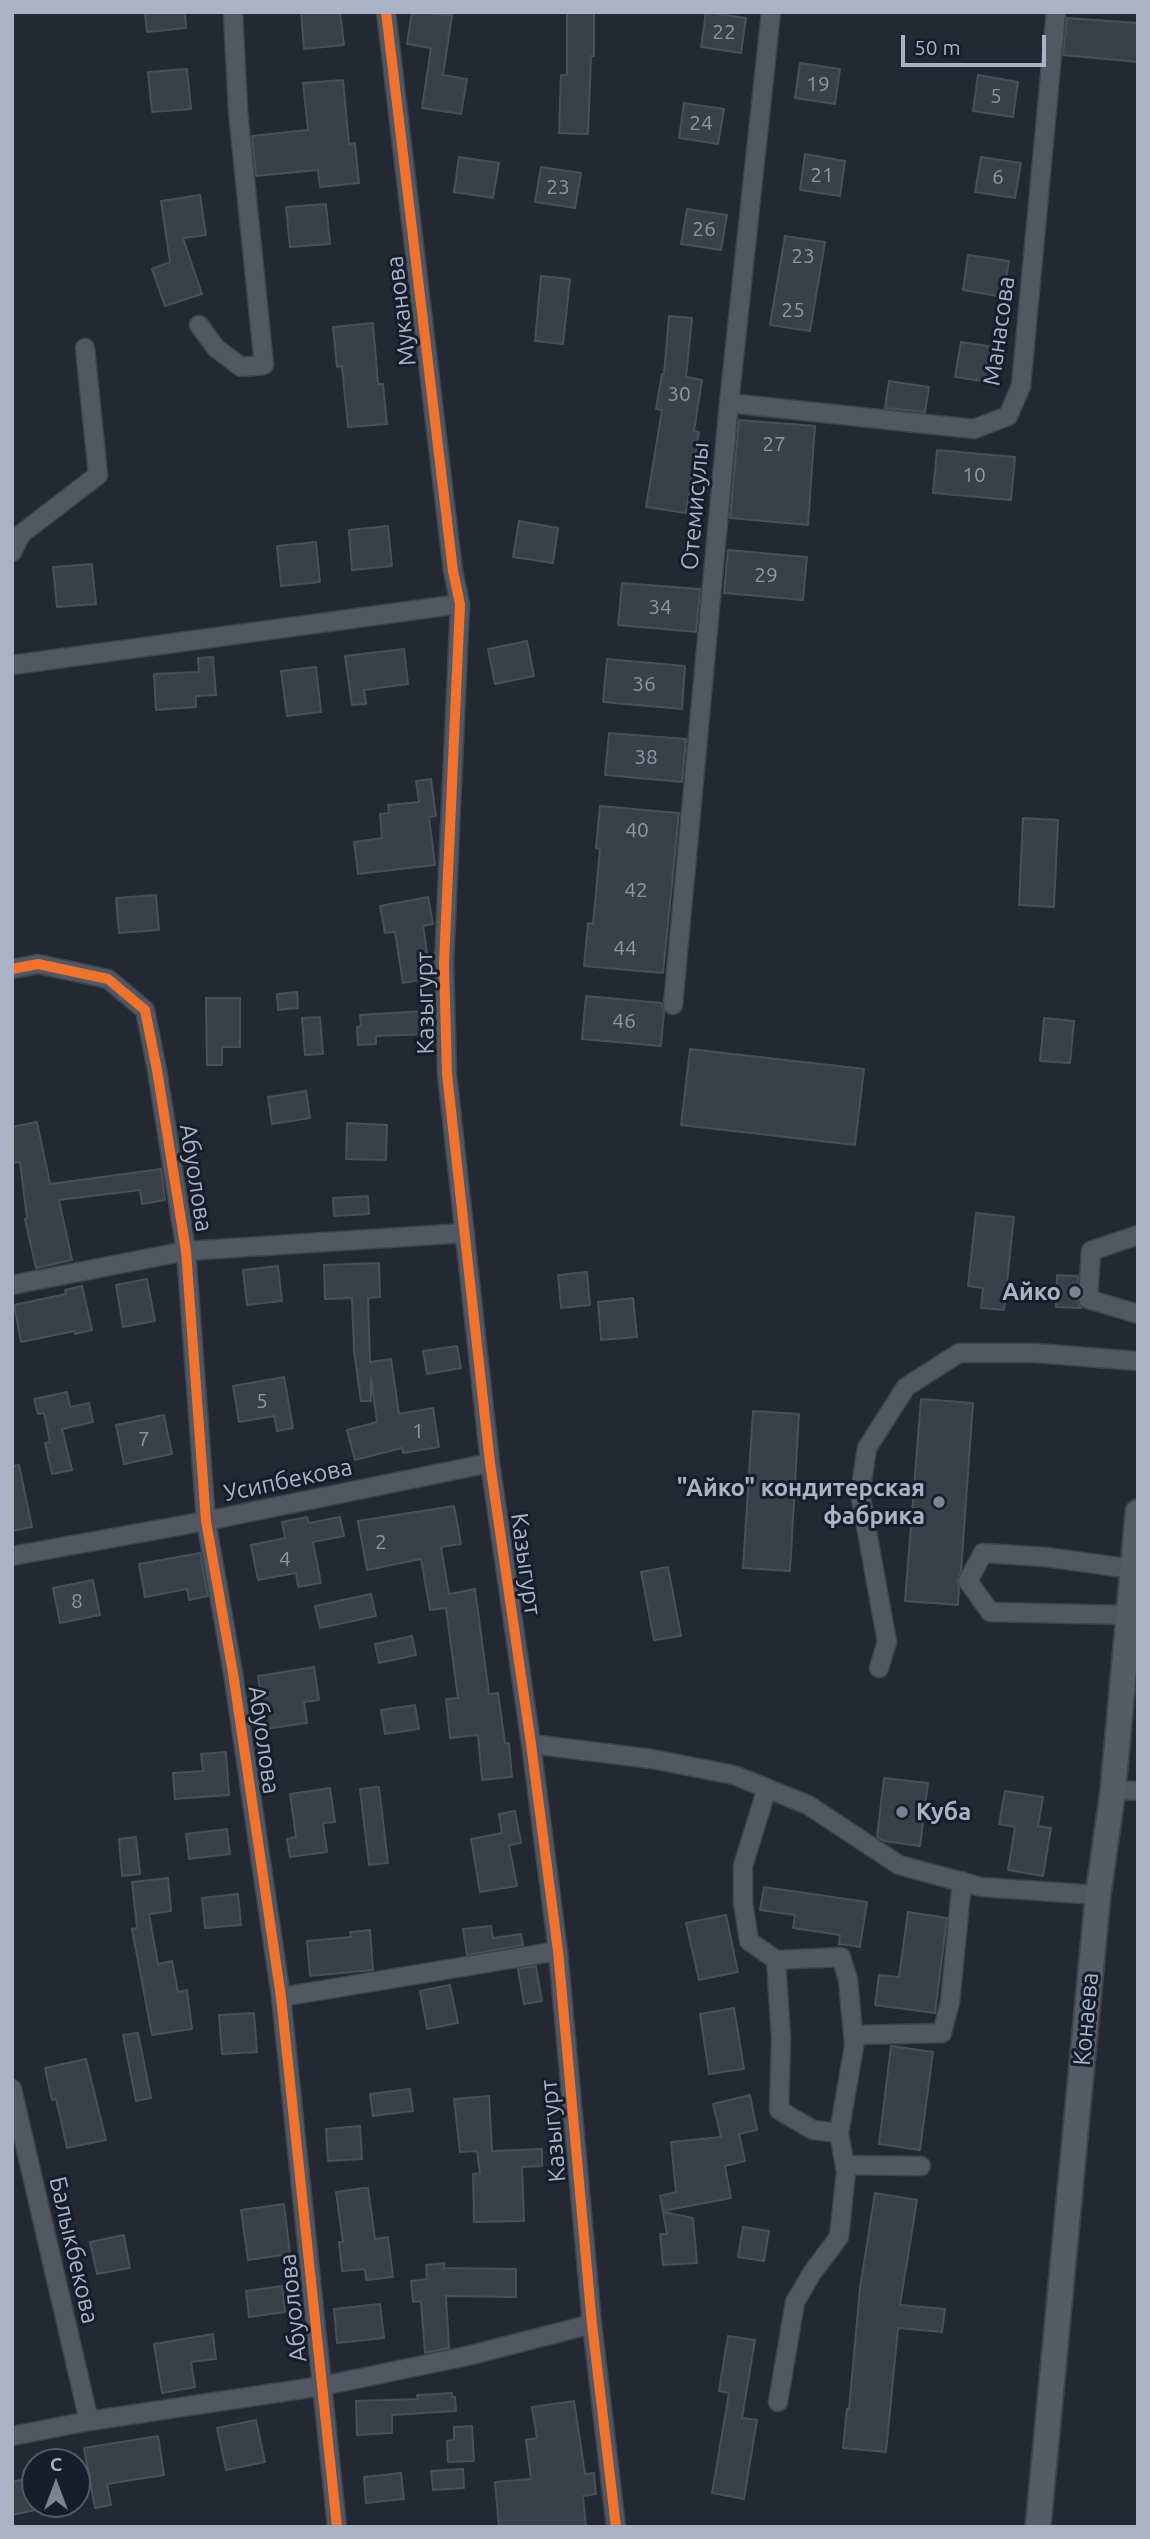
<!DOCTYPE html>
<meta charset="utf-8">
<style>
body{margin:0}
#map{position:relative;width:1150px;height:2539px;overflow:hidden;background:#232832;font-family:Ubuntu,sans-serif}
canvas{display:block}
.frame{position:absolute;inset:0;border:14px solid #aab3c6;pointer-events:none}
.north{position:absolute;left:21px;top:2448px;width:70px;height:70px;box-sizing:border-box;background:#161e2c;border:2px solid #515a6a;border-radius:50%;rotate:0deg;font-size:19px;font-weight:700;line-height:28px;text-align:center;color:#aab3c6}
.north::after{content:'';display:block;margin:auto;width:24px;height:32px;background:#7b8292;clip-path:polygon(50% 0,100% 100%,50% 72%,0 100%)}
.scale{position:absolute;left:901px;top:35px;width:145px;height:32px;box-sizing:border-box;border:4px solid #aab3c6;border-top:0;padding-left:9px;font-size:21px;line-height:24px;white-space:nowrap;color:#aab3c6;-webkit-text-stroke:5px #161e2c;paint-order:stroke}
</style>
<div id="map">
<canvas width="1150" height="2539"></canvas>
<div class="frame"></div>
<div class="north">С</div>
<div class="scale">50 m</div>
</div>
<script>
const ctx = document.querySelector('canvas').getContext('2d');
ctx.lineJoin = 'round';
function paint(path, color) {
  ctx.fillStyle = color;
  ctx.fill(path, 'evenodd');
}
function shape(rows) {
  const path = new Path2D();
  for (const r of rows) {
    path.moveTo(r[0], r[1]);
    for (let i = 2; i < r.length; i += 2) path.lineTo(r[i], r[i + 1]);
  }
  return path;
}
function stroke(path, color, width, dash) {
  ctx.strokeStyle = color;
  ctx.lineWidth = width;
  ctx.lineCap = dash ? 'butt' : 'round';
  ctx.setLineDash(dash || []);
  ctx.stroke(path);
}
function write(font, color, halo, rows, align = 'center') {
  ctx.font = font + ' Ubuntu,sans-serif';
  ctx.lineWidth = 6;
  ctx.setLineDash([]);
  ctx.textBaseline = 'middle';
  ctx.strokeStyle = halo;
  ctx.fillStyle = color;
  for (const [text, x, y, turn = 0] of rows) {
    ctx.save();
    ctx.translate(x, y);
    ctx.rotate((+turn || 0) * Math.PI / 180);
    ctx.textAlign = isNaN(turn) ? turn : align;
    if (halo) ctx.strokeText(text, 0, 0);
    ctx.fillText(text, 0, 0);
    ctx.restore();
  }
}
const building = shape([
 [145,12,185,12,186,28,147,32,145,12],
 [301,12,340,12,344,45,304,49,301,12],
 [412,12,452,15,443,75,467,79,461,114,422,108,431,48,407,44,412,12],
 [567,12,594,12,594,56,591,56,588,134,559,133,561,75,567,75,567,12],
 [706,12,746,18,741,53,701,47,706,12],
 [1067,18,1138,23,1138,62,1063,55,1067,18],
 [800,63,840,69,835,104,795,98,800,63],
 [187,69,191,109,152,112,148,72,187,69],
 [978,75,1018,82,1013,117,973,111,978,75],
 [343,80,349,144,355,143,359,183,320,187,318,170,256,176,252,136,308,130,303,83,343,80],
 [684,103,724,109,718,144,679,138,684,103],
 [805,154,845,161,840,196,800,190,805,154],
 [459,157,499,163,493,198,454,192,459,157],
 [981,157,1021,163,1015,198,975,192,981,157],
 [541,167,581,173,575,208,535,202,541,167],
 [200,195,206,235,183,238,202,294,165,306,152,269,170,262,161,201,200,195],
 [326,204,330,244,290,247,286,207,326,204],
 [687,209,727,215,721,250,681,244,687,209],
 [785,236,825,242,810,331,770,325,785,236],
 [968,255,1009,261,1003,297,963,290,968,255],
 [541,276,570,279,563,344,535,341,541,276],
 [669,316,692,318,686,377,702,380,694,431,699,432,686,513,646,507,662,410,656,409,662,374,664,374,669,316],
 [373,323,378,384,383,384,387,424,348,427,342,366,337,367,333,327,373,323],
 [961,342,1001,348,995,383,955,377,961,342],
 [889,381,929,387,925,412,885,408,889,381],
 [739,420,815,426,808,525,730,518,739,420],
 [937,450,1015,457,1011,500,933,493,937,450],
 [519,521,558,528,553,563,513,557,519,521],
 [388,526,392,566,352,570,349,530,388,526],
 [316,542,320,582,281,586,277,546,316,542],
 [728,550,807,557,803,600,724,593,728,550],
 [92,564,96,604,57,607,53,567,92,564],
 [622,583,700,589,696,632,618,625,622,583],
 [527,641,534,676,495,684,488,649,527,641],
 [404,649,408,684,364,690,366,704,352,705,345,656,404,649],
 [213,657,216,695,196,696,196,707,156,710,154,674,199,672,198,658,213,657],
 [607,659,685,666,682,709,603,702,607,659],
 [316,667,321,712,287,716,281,671,316,667],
 [609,733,686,739,682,782,605,775,609,733],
 [431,779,436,816,429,817,435,865,358,874,354,842,382,838,380,814,389,813,388,805,419,802,416,781,431,779],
 [600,806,679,813,663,973,584,966,588,923,593,924,600,849,596,848,600,806],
 [1023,818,1058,820,1054,907,1019,905,1023,818],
 [156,895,159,930,119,933,116,898,156,895],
 [428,897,433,924,423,926,431,978,403,983,395,932,385,933,380,906,428,897],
 [297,992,298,1008,278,1010,277,994,297,992],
 [586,996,662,1003,664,1012,661,1046,582,1039,586,996],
 [206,998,240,998,240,1047,222,1047,222,1065,207,1065,206,998],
 [424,1011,426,1034,376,1036,376,1044,358,1045,357,1027,361,1026,360,1015,424,1011],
 [320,1017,323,1054,305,1055,302,1018,320,1017],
 [1044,1018,1074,1021,1070,1063,1040,1061,1044,1018],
 [690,1049,864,1069,855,1145,681,1125,690,1049],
 [306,1091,310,1118,272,1124,268,1097,306,1091],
 [37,1122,50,1184,161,1169,165,1200,142,1204,140,1190,59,1200,72,1260,36,1268,25,1219,27,1218,20,1162,12,1163,12,1127,37,1122],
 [347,1123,387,1125,386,1160,346,1159,347,1123],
 [368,1196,369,1214,334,1216,333,1198,368,1196],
 [976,1213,1014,1217,1004,1310,981,1308,983,1288,968,1286,976,1213],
 [379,1263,380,1297,368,1298,370,1362,391,1359,399,1414,433,1408,439,1447,403,1453,402,1448,355,1460,347,1430,377,1422,371,1377,371,1401,361,1401,354,1351,352,1298,325,1299,324,1265,379,1263],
 [278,1266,282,1301,247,1305,243,1270,278,1266],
 [587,1272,590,1305,561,1308,558,1275,587,1272],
 [1057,1275,1078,1276,1077,1299,1081,1308,1056,1307,1057,1275],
 [147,1279,155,1321,123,1327,116,1285,147,1279],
 [82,1286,92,1330,75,1334,74,1331,21,1342,14,1305,66,1294,65,1290,82,1286],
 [633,1298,637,1337,601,1340,598,1302,633,1298],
 [457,1346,461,1368,427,1374,423,1351,457,1346],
 [284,1377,293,1428,277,1431,274,1416,239,1422,233,1386,284,1377],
 [67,1392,70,1407,89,1403,93,1422,62,1429,72,1470,52,1474,45,1443,50,1442,44,1413,38,1414,34,1399,67,1392],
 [921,1399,973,1403,961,1571,957,1581,959,1588,958,1605,905,1601,921,1399],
 [753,1411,799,1414,790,1571,743,1568,753,1411],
 [164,1415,172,1454,124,1464,116,1425,164,1415],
 [19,1465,32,1527,12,1531,12,1466,19,1465],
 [454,1506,461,1544,441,1547,449,1594,475,1589,489,1694,498,1693,505,1743,509,1743,512,1777,482,1780,478,1735,450,1738,446,1699,458,1698,446,1608,430,1610,421,1559,367,1570,358,1521,454,1506],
 [307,1517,309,1523,340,1517,344,1536,313,1542,321,1583,298,1587,296,1573,258,1580,251,1545,285,1538,282,1522,307,1517],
 [200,1553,208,1596,189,1600,187,1589,145,1597,139,1564,200,1553],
 [668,1567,681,1636,654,1640,641,1572,668,1567],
 [93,1580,100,1615,60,1623,53,1588,93,1580],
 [371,1594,376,1616,320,1628,315,1606,371,1594],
 [412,1636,416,1655,379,1663,375,1644,412,1636],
 [314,1667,319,1700,304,1702,307,1723,265,1729,258,1676,314,1667],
 [415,1705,419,1729,385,1734,381,1710,415,1705],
 [226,1752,229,1795,175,1799,173,1773,203,1771,201,1754,226,1752],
 [884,1778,928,1783,920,1846,884,1841,877,1837,884,1778],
 [379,1787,388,1863,369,1865,360,1789,379,1787],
 [330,1788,335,1822,323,1823,327,1852,290,1857,287,1839,296,1837,290,1794,330,1788],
 [1005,1791,1043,1797,1038,1826,1051,1828,1043,1876,1008,1870,1015,1827,999,1824,1005,1791],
 [515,1811,521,1843,509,1845,517,1886,480,1892,471,1839,502,1833,499,1814,515,1811],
 [227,1829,230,1854,189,1859,186,1834,227,1829],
 [136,1837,140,1874,122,1876,119,1839,136,1837],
 [168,1878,171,1911,149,1914,158,1964,172,1961,178,1992,187,1990,192,2029,152,2035,132,1929,137,1928,132,1882,168,1878],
 [764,1887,867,1902,860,1947,839,1944,840,1935,793,1928,795,1915,760,1910,764,1887],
 [238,1894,241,1925,205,1928,202,1898,238,1894],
 [908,1912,947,1918,935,2013,875,2005,879,1975,899,1977,908,1912],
 [726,1915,738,1972,699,1980,686,1923,726,1915],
 [491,1926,493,1938,521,1934,523,1945,467,1955,463,1929,491,1926],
 [370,1930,373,1970,310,1976,307,1941,351,1937,350,1932,370,1930],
 [536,1966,542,2001,524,2004,518,1969,536,1966],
 [450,1985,458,2023,427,2029,420,1991,450,1985],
 [734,2008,744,2069,709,2074,700,2014,734,2008],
 [254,2013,257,2052,222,2054,219,2015,254,2013],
 [138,2033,151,2098,136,2101,123,2035,138,2033],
 [891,2046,933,2052,920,2150,879,2144,891,2046],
 [86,2059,106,2140,67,2148,56,2099,52,2100,45,2068,86,2059],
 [410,2089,413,2111,373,2116,370,2094,410,2089],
 [750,2095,757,2130,739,2134,745,2161,725,2166,731,2198,663,2211,660,2196,676,2192,671,2142,721,2137,713,2104,750,2095],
 [489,2096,492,2151,542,2149,542,2166,522,2167,524,2221,474,2222,473,2174,480,2173,477,2151,460,2152,454,2099,489,2096],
 [360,2126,362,2159,328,2161,326,2129,360,2126],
 [364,2188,368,2188,375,2239,388,2237,393,2277,366,2280,365,2269,342,2271,339,2242,343,2242,336,2192,364,2188],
 [875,2193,917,2200,900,2305,945,2309,942,2332,898,2328,886,2452,843,2448,847,2409,849,2409,860,2288,875,2193],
 [284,2204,290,2254,248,2260,241,2210,284,2204],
 [663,2212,693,2218,697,2263,663,2265,660,2234,667,2234,663,2212],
 [743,2227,769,2231,764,2261,738,2257,743,2227],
 [124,2235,130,2268,97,2274,90,2242,124,2235],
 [444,2263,444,2268,516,2269,516,2297,446,2296,449,2348,425,2353,421,2301,413,2302,411,2281,427,2279,426,2265,444,2263],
 [282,2286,285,2312,249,2317,246,2291,282,2286],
 [380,2304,384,2338,337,2343,334,2309,380,2304],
 [213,2334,216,2359,191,2362,195,2387,162,2393,154,2344,213,2334],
 [728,2336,755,2340,742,2418,757,2420,744,2499,712,2493,729,2393,719,2391,728,2336],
 [452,2393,452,2397,455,2397,456,2411,392,2415,392,2433,357,2435,356,2401,418,2399,417,2395,452,2393],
 [574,2401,585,2474,594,2473,596,2494,583,2496,586,2527,499,2527,495,2482,531,2479,526,2440,537,2438,532,2407,574,2401],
 [256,2420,265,2462,226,2470,217,2428,256,2420],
 [472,2426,474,2461,448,2462,447,2441,454,2440,454,2427,472,2426],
 [158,2436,164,2475,107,2484,111,2505,95,2508,84,2448,158,2436],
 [463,2469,464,2488,433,2490,431,2471,463,2469],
 [401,2473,404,2499,366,2503,364,2477,401,2473],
 [35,2477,35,2510,12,2515,12,2482,35,2477]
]);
const street = shape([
 [386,12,453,571,460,604,444,963,447,1074,490,1463,531,1744,558,1951,592,2324,616,2527],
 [199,325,216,348,241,367,264,365,238,111,233,12],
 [729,403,974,429,1008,416,1021,386,1056,12],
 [12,552,21,534,98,475,85,348],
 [12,665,460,604],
 [12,969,38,964,108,979,145,1010,157,1070,186,1251,206,1521,233,1673,281,1997,337,2527],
 [673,1005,729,403,771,12],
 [1138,1235,1091,1251,1088,1299,1138,1314],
 [12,1285,186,1251,465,1233],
 [12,1556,206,1521,490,1463],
 [1127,1615,990,1612,968,1581,983,1553,1046,1557,1132,1569],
 [879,1668,887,1642,860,1493,867,1448,906,1387,959,1353,1035,1353,1138,1361],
 [531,1744,652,1759,734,1775,808,1805,899,1865,981,1887,1098,1895],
 [767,1788,743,1866,743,1902,749,1941,776,1960,781,2038,779,2110,813,2130,839,2133,846,2172,839,2237,812,2273,795,2302,778,2402],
 [1113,1790,1138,1791],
 [776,1960,841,1957,848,1980,854,2044],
 [281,1997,558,1951],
 [12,2089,89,2421],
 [839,2133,856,2035,942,2033,950,2002,962,1881],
 [845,2165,921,2166],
 [12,2436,89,2421,322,2386,467,2356,592,2324]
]);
const secondary = shape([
 [1038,2527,1098,1895,1113,1790,1138,1512]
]);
const cycleway = shape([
 [386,12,453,571,460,604,444,963,447,1074,490,1463,531,1744,558,1951,592,2324,616,2527],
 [12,969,38,964,108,979,145,1010,157,1070,186,1251,206,1521,233,1673,281,1997,337,2527]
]);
const markers = [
 [1075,1292,7,"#7b8292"],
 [939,1502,7,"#7b8292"],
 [902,1812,7,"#7b8292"]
];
const numberNames = [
 ["22",724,32],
 ["19",818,84],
 ["5",996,96],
 ["24",701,123],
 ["21",822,175],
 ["6",998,177],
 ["23",558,187],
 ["26",704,229],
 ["23",803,256],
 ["25",793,310],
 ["30",679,394],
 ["27",774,444],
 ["10",974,475],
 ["29",766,575],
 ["34",660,607],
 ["36",644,684],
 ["38",646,757],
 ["40",637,830],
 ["42",636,890],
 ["44",625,948],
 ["46",624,1021],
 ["5",262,1401],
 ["1",418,1431],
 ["7",144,1439],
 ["2",381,1542],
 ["4",285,1559],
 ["8",77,1601]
];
const streetNames = [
 ["Муканова",401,311,-97],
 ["Манасова",999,331,-82],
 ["Отемисулы",695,506,-85],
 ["Казыгурт",425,1003,-91],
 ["Абуолова",196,1178,81],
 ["Усипбекова",288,1480,-12],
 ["Казыгурт",526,1564,82],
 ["Абуолова",264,1740,82],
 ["Конаева",1086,2019,-85],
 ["Казыгурт",553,2131,-95],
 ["Балыкбекова",74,2250,77],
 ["Абуолова",293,2308,-96]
];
const poiNames = [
 ["Айко",1061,1292],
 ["\"Айко\" кондитерская",925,1488],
 ["фабрика",925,1516],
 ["Куба",916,1812,"left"]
];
paint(building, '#3b3f48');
stroke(building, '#4a505a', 2);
stroke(street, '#3f434c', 21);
stroke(secondary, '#3f434c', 28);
stroke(street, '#525761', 18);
stroke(secondary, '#565b65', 24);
stroke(cycleway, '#ef722f', 10);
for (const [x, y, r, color] of markers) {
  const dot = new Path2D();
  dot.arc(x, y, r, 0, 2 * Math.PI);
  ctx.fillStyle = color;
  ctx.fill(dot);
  stroke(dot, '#161e2c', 2.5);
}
write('21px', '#8e96a6', null, numberNames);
write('24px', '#aab3c6', '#161e2c', streetNames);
write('bold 24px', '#aab3c6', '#161e2c', poiNames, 'right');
</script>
